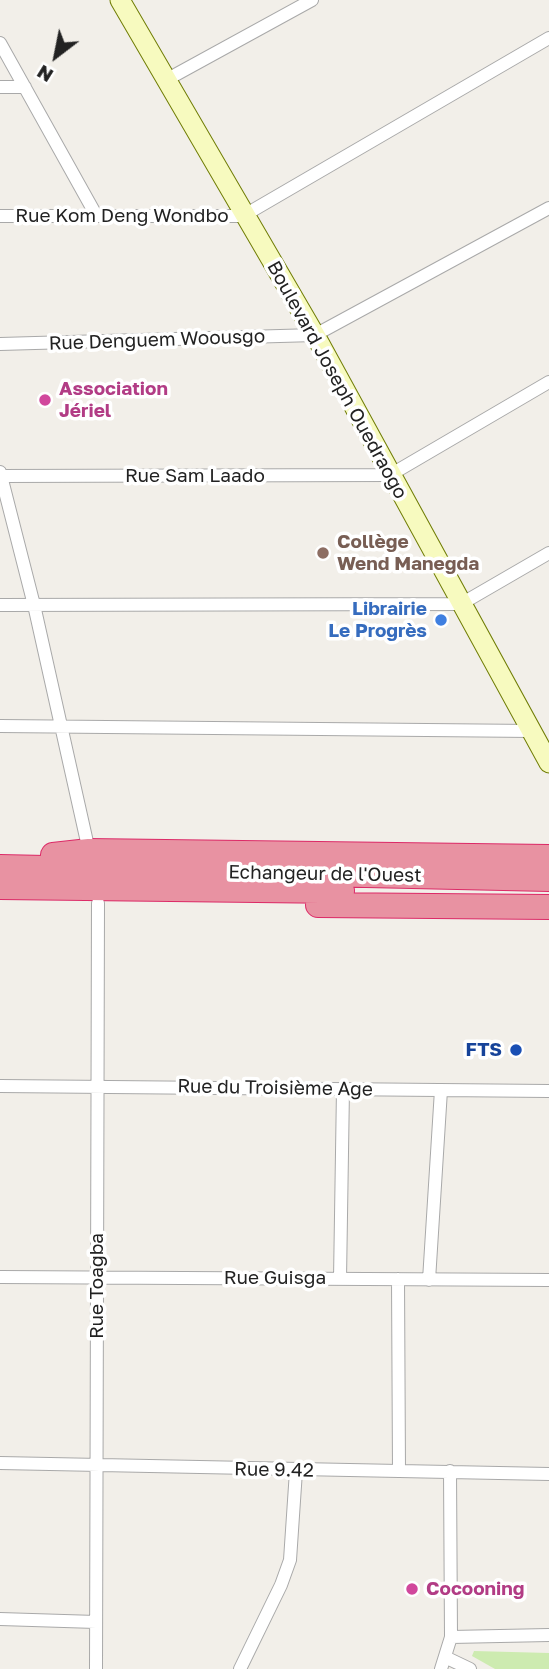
<!DOCTYPE html>
<meta charset="utf-8">
<style>
body{margin:0}
#map{position:relative;width:549px;height:1669px;overflow:hidden;background:#f2efe9;font-family:"Golos Text",sans-serif}
canvas{display:block}
.north{position:absolute;left:21px;top:21px;width:70px;height:70px;-webkit-text-stroke:5px #fff;paint-order:stroke;rotate:212deg;font-size:19px;font-weight:700;line-height:28px;text-align:center;color:#222}
.north::after{content:'';display:block;margin:auto;width:24px;height:32px;background:#222;clip-path:polygon(50% 0,100% 100%,50% 72%,0 100%)}
</style>
<div id="map">
<canvas width="549" height="1669"></canvas>
<div class="north">N</div>
</div>
<script>
const ctx = document.querySelector('canvas').getContext('2d');
ctx.lineJoin = 'round';
function paint(path, color) {
  ctx.fillStyle = color;
  ctx.fill(path, 'evenodd');
}
function shape(rows) {
  const path = new Path2D();
  for (const r of rows) {
    path.moveTo(r[0], r[1]);
    for (let i = 2; i < r.length; i += 2) path.lineTo(r[i], r[i + 1]);
  }
  return path;
}
function stroke(path, color, width, dash) {
  ctx.strokeStyle = color;
  ctx.lineWidth = width;
  ctx.lineCap = dash ? 'butt' : 'round';
  ctx.setLineDash(dash || []);
  ctx.stroke(path);
}
function write(font, color, halo, rows, align = 'center') {
  ctx.font = font + ' "Golos Text",sans-serif';
  ctx.lineWidth = 7;
  ctx.setLineDash([]);
  ctx.textBaseline = 'middle';
  ctx.strokeStyle = halo;
  ctx.fillStyle = color;
  for (const [text, x, y, turn = 0] of rows) {
    ctx.save();
    ctx.translate(x, y);
    ctx.rotate((+turn || 0) * Math.PI / 180);
    ctx.textAlign = isNaN(turn) ? turn : align;
    if (halo) ctx.strokeText(text, 0, 0);
    ctx.fillText(text, 0, 0);
    ctx.restore();
  }
}
const grass = shape([
 [474,1651,549,1653,549,1669,495,1669,472,1656]
]);
const street = shape([
 [0,43,96,215],
 [166,80,312,0],
 [0,87,25,87],
 [0,216,243,216,549,38],
 [0,344,315,335,549,208],
 [0,472,34,605,89,851],
 [0,476,390,475,549,382],
 [0,605,461,604,549,553],
 [0,726,533,731],
 [0,1086,549,1091],
 [0,1277,549,1280],
 [340,1279,343,1089],
 [398,1279,399,1471],
 [429,1280,441,1090],
 [0,1463,549,1474],
 [0,1619,96,1622],
 [451,1637,549,1635],
 [447,1658,470,1669],
 [96,1669,98,903],
 [240,1669,281,1585,290,1560,296,1471],
 [441,1669,451,1637,450,1471]
]);
const secondary = shape([
 [120,0,315,335,549,763]
]);
const highway = shape([
 [53,855,89,851,549,857],
 [0,867,549,879],
 [0,887,342,891],
 [318,905,549,907]
]);
const markers = [
 [45,400,7,"#d1479c"],
 [323,553,7,"#8d6e63"],
 [441,620,7,"#3f7fe0"],
 [516,1050,7,"#1a4fb4"],
 [412,1589,7,"#d1479c"]
];
const streetNames = [
 ["Rue Kom Deng Wondbo",122,216],
 ["Rue Denguem Woousgo",157,340,-2],
 ["Boulevard Joseph Ouedraogo",337,380,61],
 ["Rue Sam Laado",195,476],
 ["Echangeur de l'Ouest",325,874,1],
 ["Rue du Troisième Age",275,1088,1],
 ["Rue Guisga",275,1278],
 ["Rue Toagba",97,1286,-90],
 ["Rue 9.42",274,1470,1]
];
const hotelNames = [
 ["Association",59,389],
 ["Jériel",59,411],
 ["Cocooning",426,1589]
];
const educationNames = [
 ["Collège",337,542],
 ["Wend Manegda",337,564]
];
const shopNames = [
 ["Librairie",427,609],
 ["Le Progrès",427,631]
];
const transitNames = [
 ["FTS",502,1050]
];
paint(grass, '#cdebb0');
stroke(street, '#a9a9a9', 14);
stroke(secondary, '#707d05', 21);
stroke(highway, '#dc2a67', 26);
stroke(street, '#fff', 12);
stroke(secondary, '#f7fabf', 19);
stroke(highway, '#e892a2', 24);
for (const [x, y, r, color] of markers) {
  const dot = new Path2D();
  dot.arc(x, y, r, 0, 2 * Math.PI);
  ctx.fillStyle = color;
  ctx.fill(dot);
  stroke(dot, '#fff', 2.5);
}
write('19px', '#222', '#fff', streetNames);
write('bold 19px', '#b23c85', '#fff', hotelNames, 'left');
write('bold 19px', '#785e54', '#fff', educationNames, 'left');
write('bold 19px', '#366cbe', '#fff', shopNames, 'right');
write('bold 19px', '#164399', '#fff', transitNames, 'right');
</script>
